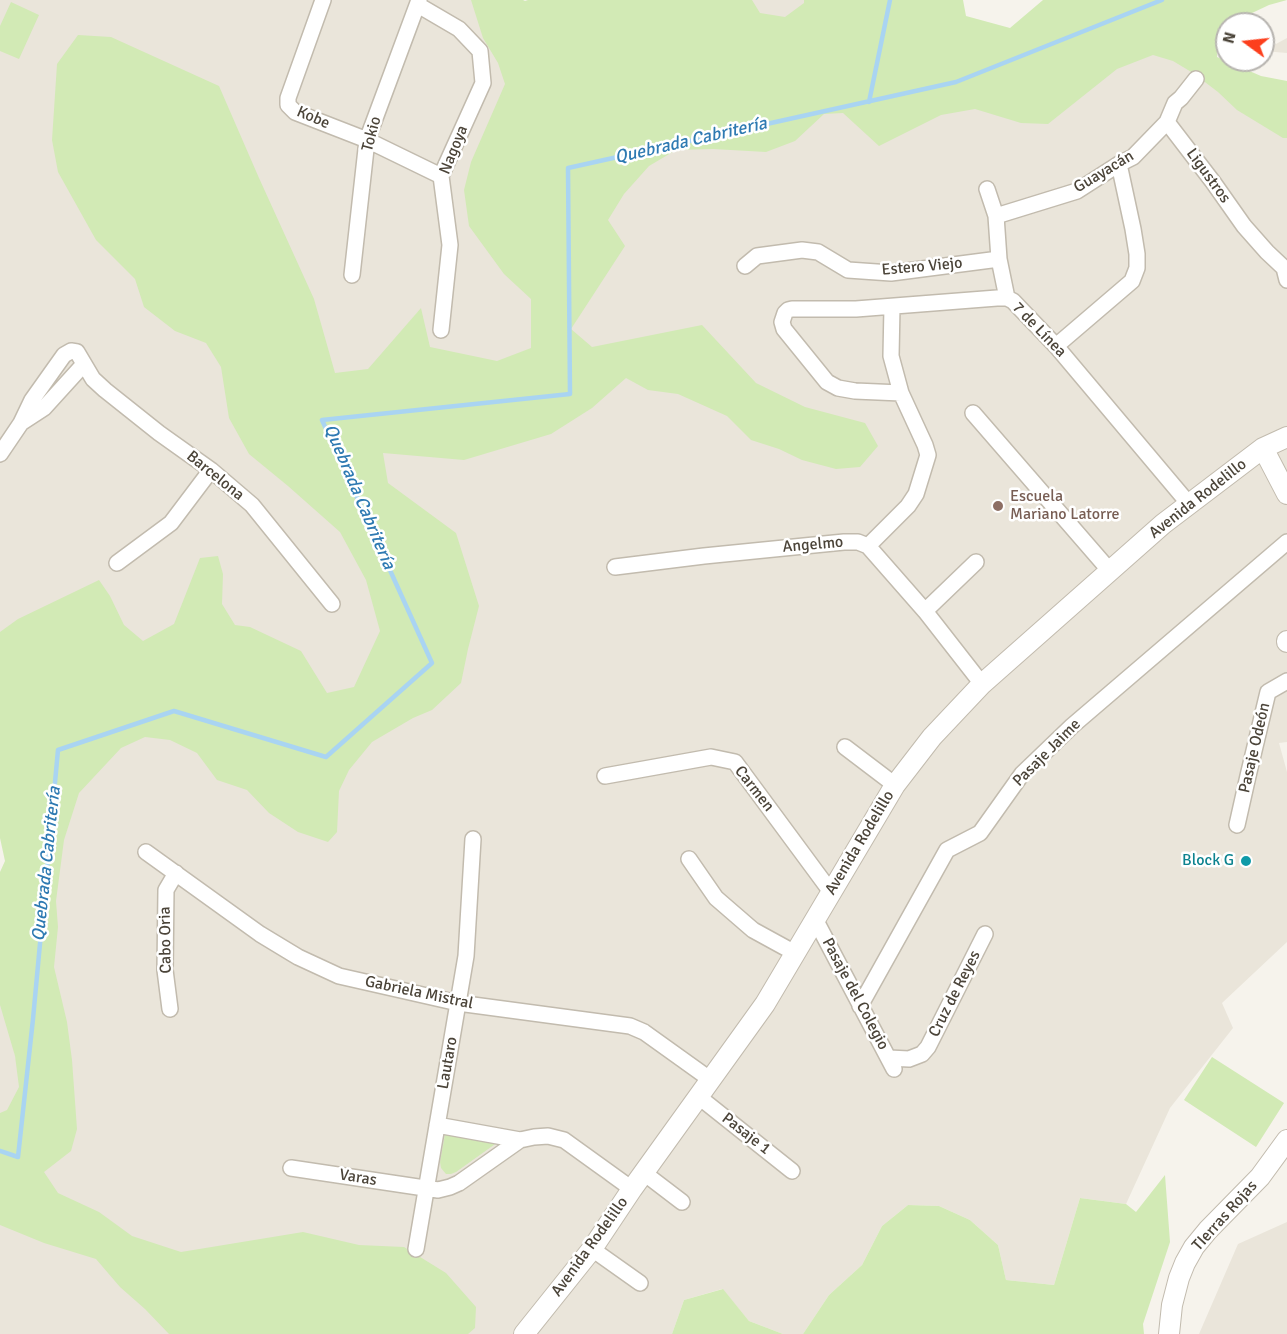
<!DOCTYPE html>
<meta charset="utf-8">
<style>
body{margin:0}
#map{position:relative;width:1287px;height:1334px;overflow:hidden;background:#f6f3ec;font-family:Signika,sans-serif}
canvas{display:block}
.north{position:absolute;left:1215px;top:12px;width:60px;height:60px;box-sizing:border-box;background:#fff;border:2px solid #b7b4b0;border-radius:50%;rotate:285deg;font-size:16px;font-weight:700;line-height:24px;text-align:center;color:#4b4439}
.north::after{content:'';display:block;margin:auto;width:21px;height:27px;background:#fc3f1d;clip-path:polygon(50% 0,100% 100%,50% 72%,0 100%)}
</style>
<div id="map">
<canvas width="1287" height="1334"></canvas>
<div class="north">N</div>
</div>
<script>
const ctx = document.querySelector('canvas').getContext('2d');
ctx.lineJoin = 'round';
function paint(path, color) {
  ctx.fillStyle = color;
  ctx.fill(path, 'evenodd');
}
function shape(rows) {
  const path = new Path2D();
  for (const r of rows) {
    path.moveTo(r[0], r[1]);
    for (let i = 2; i < r.length; i += 2) path.lineTo(r[i], r[i + 1]);
  }
  return path;
}
function stroke(path, color, width, dash) {
  ctx.strokeStyle = color;
  ctx.lineWidth = width;
  ctx.lineCap = dash ? 'butt' : 'round';
  ctx.setLineDash(dash || []);
  ctx.stroke(path);
}
function write(font, color, halo, rows, align = 'center') {
  ctx.font = font + ' Signika,sans-serif';
  ctx.lineWidth = 5;
  ctx.setLineDash([]);
  ctx.textBaseline = 'middle';
  ctx.strokeStyle = halo;
  ctx.fillStyle = color;
  for (const [text, x, y, turn = 0] of rows) {
    ctx.save();
    ctx.translate(x, y);
    ctx.rotate((+turn || 0) * Math.PI / 180);
    ctx.textAlign = isNaN(turn) ? turn : align;
    if (halo) ctx.strokeText(text, 0, 0);
    ctx.fillText(text, 0, 0);
    ctx.restore();
  }
}
const residential = shape([
 [0,0,475,0,509,85,535,297,535,351,498,365,427,350,418,312,368,373,335,377,208,340,343,530,369,579,384,632,357,690,325,697,176,626,143,646,0,637],
 [748,0,808,0,786,21,758,16],
 [1287,38,1287,53,1263,51],
 [1152,51,1174,57,1195,69,1221,89,1239,107,1284,134,1287,134,1287,742,1279,743,1287,772,1287,942,1222,1003,1233,1028,1170,1108,1126,1204,1080,1198,1054,1285,1006,1280,998,1245,970,1220,939,1206,908,1205,882,1226,862,1265,829,1295,803,1334,783,1334,749,1321,722,1289,684,1300,672,1334,463,1334,471,1326,472,1308,444,1276,403,1250,359,1249,302,1236,181,1255,130,1240,98,1216,55,1196,39,1171,68,1149,73,1128,68,1061,63,1023,50,967,54,927,53,901,57,861,60,839,76,791,119,745,145,733,172,736,199,750,220,777,249,787,271,810,300,828,326,838,333,830,335,790,346,768,369,739,411,715,430,707,457,681,464,648,475,606,452,536,384,485,378,449,464,456,549,430,590,405,625,373,650,387,679,390,730,413,753,436,780,446,803,456,836,465,858,463,874,445,863,426,804,410,753,386,700,328,589,350,568,332,622,248,604,220,621,192,646,163,675,146,713,145,765,148,793,137,822,110,844,109,880,141,940,111,975,105,1021,120,1047,120,1115,66],
 [0,992,23,1088,9,1113,0,1116],
 [0,1221,98,1256,174,1334,0,1334],
 [1287,1222,1287,1334,1199,1334,1238,1244]
]);
const green = shape([
 [471,0,523,0,525,1,528,0,752,0,760,13,785,17,804,3,804,0,963,0,966,16,1010,28,1043,0,1287,0,1269,5,1218,29,1217,57,1261,76,1287,81,1287,138,1283,138,1237,110,1218,92,1193,73,1173,61,1153,55,1117,69,1048,124,1021,123,975,109,941,115,879,146,843,113,824,114,795,141,766,152,713,149,676,150,649,166,624,194,608,220,625,246,571,329,592,347,702,325,756,383,805,407,865,423,878,446,860,467,836,469,802,460,779,449,751,440,727,416,678,394,648,390,626,378,592,408,551,434,464,460,383,453,388,483,456,533,479,606,468,649,461,683,432,710,413,718,372,742,349,770,339,791,337,832,328,842,298,832,269,813,247,790,217,780,197,753,170,740,145,737,121,748,79,793,64,840,56,901,58,927,54,967,67,1022,72,1060,77,1129,71,1151,44,1172,58,1193,99,1212,132,1236,181,1252,303,1232,359,1245,404,1247,446,1273,476,1307,475,1328,468,1334,169,1334,145,1309,120,1287,96,1259,44,1243,0,1225,0,1113,7,1110,19,1087,15,1056,0,1005,0,872,5,861,0,838,0,632,18,619,99,580,110,596,124,625,143,641,174,624,200,558,218,556,223,574,222,604,235,625,250,627,301,651,327,693,354,687,380,631,366,580,340,532,288,486,249,454,229,418,221,367,206,343,175,331,144,307,135,279,96,240,58,172,52,140,57,64,78,35,111,37,219,86,259,178,314,299,335,373,368,369,421,308,430,347,497,361,531,348,531,299,504,274,469,226,464,190,471,162,505,84,498,63,483,38],
 [11,2,39,15,19,59,0,51,0,26],
 [1212,1057,1284,1103,1256,1147,1184,1100],
 [445,1134,498,1142,456,1172,451,1174,446,1174,441,1168,440,1162],
 [1165,1175,1170,1242,1143,1324,1144,1334,803,1334,829,1295,862,1265,882,1226,908,1205,939,1206,970,1220,998,1245,1006,1280,1054,1285,1080,1198,1126,1204,1136,1212],
 [723,1289,749,1321,783,1334,672,1334,684,1300]
]);
const stream = shape([
 [869,102,890,0],
 [0,1151,18,1157,33,1019,58,750,174,711,326,757,432,663,322,420,570,394,568,168,956,82,1162,0]
]);
const minor = shape([
 [323,0,288,98,288,105,295,112,367,140,441,176],
 [418,5,459,29,480,51,483,83,441,176,450,245,441,330],
 [1196,79,1181,98,1175,103,1167,122,1213,182,1244,226,1267,252,1284,268,1287,280],
 [987,189,996,216,999,259,1007,298],
 [996,216,1077,191,1119,164,1133,157,1167,122],
 [745,266,757,256,802,250,818,252,848,270,891,273,999,259],
 [352,275,367,140,419,0],
 [1056,346,1132,281,1137,268,1137,254,1133,229,1119,164],
 [901,393,855,391,838,388,827,382,784,329,782,322,785,313,788,310,792,309,856,309,997,298,1007,298,1013,301,1056,346,1189,504],
 [973,413,1110,571],
 [21,423,44,408,84,364],
 [0,454,21,423,32,400,64,355,71,351,77,352,93,379,105,390,159,433,211,470,252,505,332,604],
 [868,546,908,506,916,494,928,455,925,445,901,393,891,356,892,307],
 [117,563,171,523,211,470],
 [615,567,704,556,844,542,858,542,868,546,925,611,982,684],
 [925,611,976,562],
 [845,747,895,785],
 [605,776,711,757,735,762,831,892],
 [1237,825,1248,776,1268,692,1287,681],
 [146,852,260,934,298,957,339,976,458,1003,630,1026,644,1032,711,1080],
 [689,859,716,898,753,930,795,953],
 [815,919,894,1069],
 [860,1006,947,850,980,833,1022,774,1072,726,1287,542],
 [170,1009,165,970,166,890,176,873],
 [889,1058,909,1059,922,1054,928,1047,985,934],
 [699,1097,792,1171],
 [437,1125,520,1140,534,1137,548,1136,564,1140,632,1189],
 [291,1168,438,1190,450,1187,459,1183,520,1140],
 [644,1173,682,1202],
 [416,1249,466,956,473,839],
 [592,1249,640,1283]
]);
const tertiary = shape([
 [1263,448,1287,494],
 [1287,641,1287,642],
 [524,1334,592,1249,632,1189,765,1004,895,785,932,737,982,684,1163,524,1263,448,1287,437],
 [1169,1334,1172,1305,1179,1278,1185,1263,1194,1247,1208,1230,1260,1177,1287,1140]
]);
const markers = [
 [998,506,6,"#8d6e63"],
 [1246,861,6,"#0f9aa8"]
];
const streetNames = [
 ["Kobe",313,118,23],
 ["Tokio",372,134,-75],
 ["Nagoya",454,150,-68],
 ["Guayacán",1104,172,-31],
 ["Ligustros",1208,176,54],
 ["Estero Viejo",922,267,-5],
 ["7 de Línea",1039,330,46],
 ["Barcelona",215,476,39],
 ["Avenida Rodelillo",1198,499,-38],
 ["Angelmo",813,545,-5],
 ["Pasaje Odeón",1255,748,-77],
 ["Pasaje Jaime",1047,753,-45],
 ["Carmen",754,789,52],
 ["Avenida Rodelillo",860,843,-59],
 ["Cabo Oria",166,940,-91],
 ["Gabriela Mistral",419,993,12],
 ["Pasaje del Colegio",855,994,62],
 ["Cruz de Reyes",955,994,-63],
 ["Lautaro",448,1063,-80],
 ["Pasaje 1",746,1134,38],
 ["Varas",358,1178,9],
 ["TIerras Rojas",1225,1216,-48],
 ["Avenida Rodelillo",590,1247,-54]
];
const educationNames = [
 ["Escuela",1010,497],
 ["Mariano Latorre",1010,515]
];
const cultureNames = [
 ["Block G",1234,861]
];
const waterNames = [
 ["Quebrada Cabritería",691,141,-13],
 ["Quebrada Cabritería",359,497,67],
 ["Quebrada Cabritería",47,864,-84]
];
paint(residential, '#eae5da');
paint(green, '#d2eab5');
stroke(stream, '#a9d4f2', 4.5);
stroke(minor, '#c2bbae', 18);
stroke(tertiary, '#c2bbae', 22);
stroke(minor, '#fff', 15);
stroke(tertiary, '#fff', 20);
for (const [x, y, r, color] of markers) {
  const dot = new Path2D();
  dot.arc(x, y, r, 0, 2 * Math.PI);
  ctx.fillStyle = color;
  ctx.fill(dot);
  stroke(dot, '#fff', 2);
}
write('16px', '#4b4439', '#fff', streetNames);
write('16px', '#785e54', '#fff', educationNames, 'left');
write('16px', '#0d838f', '#fff', cultureNames, 'right');
write('italic 18px', '#2e7ab2', '#fff', waterNames);
</script>
